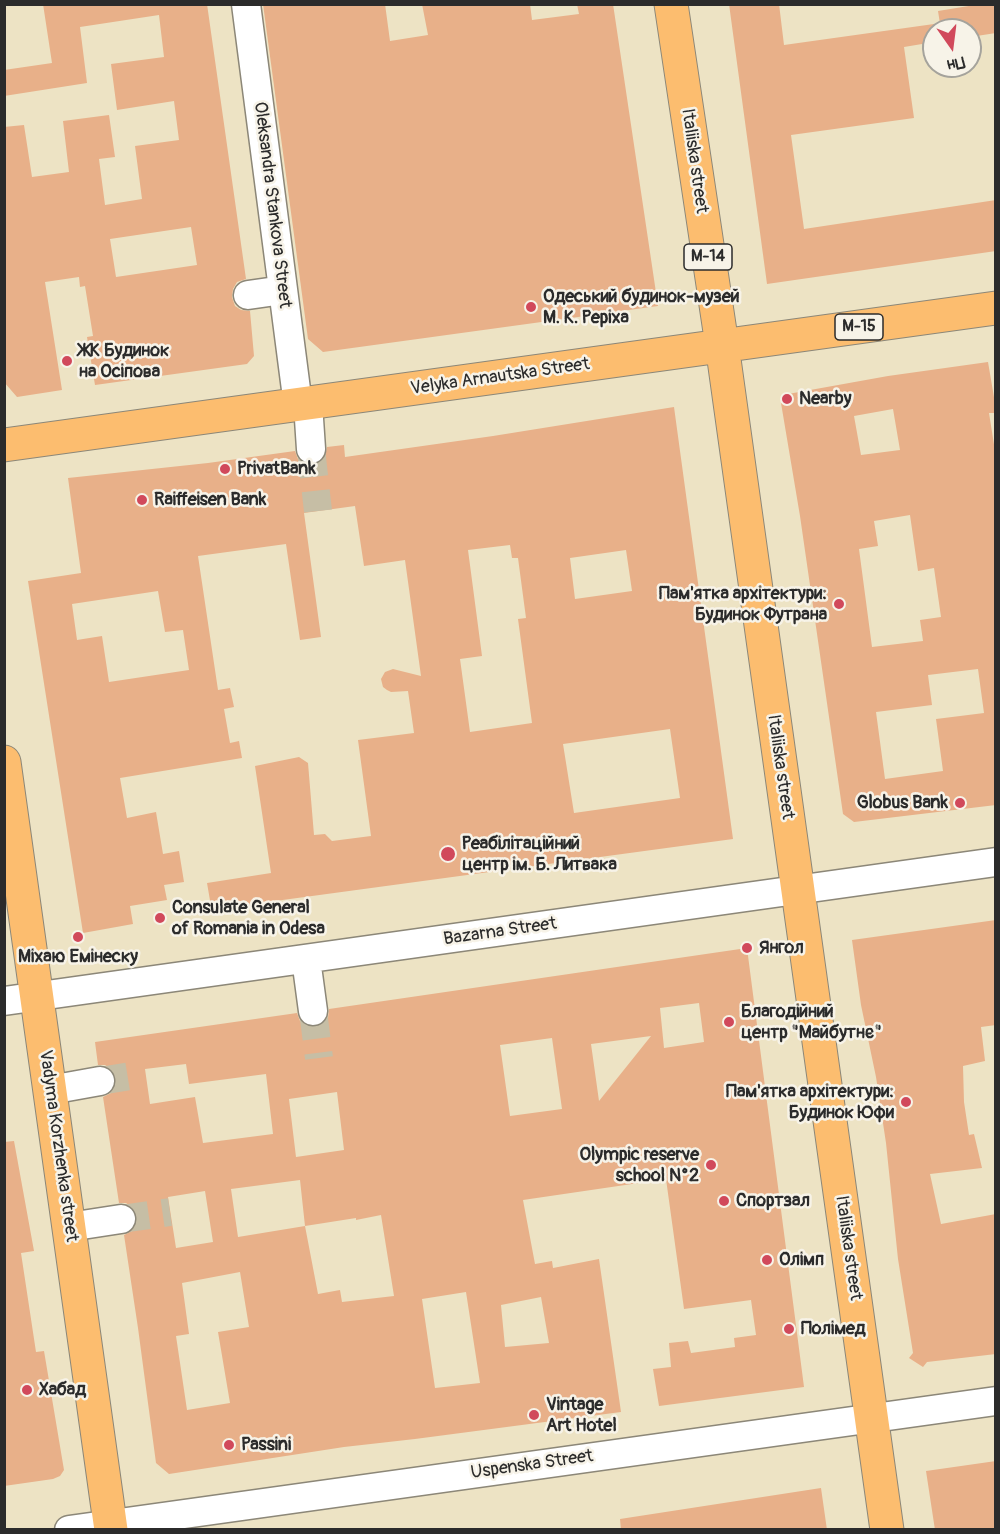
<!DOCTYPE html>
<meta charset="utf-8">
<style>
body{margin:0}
#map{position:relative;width:1000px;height:1534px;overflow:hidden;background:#ede3c4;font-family:Pangolin,sans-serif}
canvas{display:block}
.frame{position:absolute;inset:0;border:6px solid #2b2b2b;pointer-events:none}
.north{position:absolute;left:922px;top:18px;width:60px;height:60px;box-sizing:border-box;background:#f7f3e8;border:2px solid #a5a39c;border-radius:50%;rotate:166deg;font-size:16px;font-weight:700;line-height:24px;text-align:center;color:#2b2b2b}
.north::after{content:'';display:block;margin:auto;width:21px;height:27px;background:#d1495b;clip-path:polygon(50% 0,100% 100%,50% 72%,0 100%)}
</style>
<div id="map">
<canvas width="1000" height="1534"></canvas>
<div class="frame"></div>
<div class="north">Пн</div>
</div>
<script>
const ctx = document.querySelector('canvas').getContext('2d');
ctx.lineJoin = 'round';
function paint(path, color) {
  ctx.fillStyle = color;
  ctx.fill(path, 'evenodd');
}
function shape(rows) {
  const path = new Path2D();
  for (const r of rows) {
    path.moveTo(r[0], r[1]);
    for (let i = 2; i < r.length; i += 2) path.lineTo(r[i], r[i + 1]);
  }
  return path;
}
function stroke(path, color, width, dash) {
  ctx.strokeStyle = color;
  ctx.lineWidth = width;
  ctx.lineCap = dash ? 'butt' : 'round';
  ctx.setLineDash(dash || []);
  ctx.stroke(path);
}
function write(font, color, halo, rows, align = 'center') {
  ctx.font = font + ' Pangolin,sans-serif';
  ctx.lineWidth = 5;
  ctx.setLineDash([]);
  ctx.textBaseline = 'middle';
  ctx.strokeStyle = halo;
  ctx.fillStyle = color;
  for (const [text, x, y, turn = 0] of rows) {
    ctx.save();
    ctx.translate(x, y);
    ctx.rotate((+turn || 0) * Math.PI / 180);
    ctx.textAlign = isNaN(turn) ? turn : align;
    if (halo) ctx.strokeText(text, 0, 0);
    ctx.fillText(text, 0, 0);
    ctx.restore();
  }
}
const building = shape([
 [43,4,207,4,246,279,237,282,233,289,232,297,235,306,241,310,250,311,254,356,247,364,95,385,87,337,93,336,85,286,80,287,79,277,45,282,62,390,17,397,4,382,4,127,24,125,32,177,69,172,63,121,109,115,115,157,99,159,105,205,142,199,135,146,179,140,174,101,117,110,111,64,164,57,159,15,80,27,87,83,4,96,4,70,52,63],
 [191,227,197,265,116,277,110,239],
 [263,4,385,4,390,41,428,35,422,4,530,4,532,20,579,14,577,4,613,4,658,306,323,352,308,339],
 [729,4,779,4,784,45,934,24,934,42,904,47,914,118,791,135,804,229,996,200,996,251,767,284],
 [981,4,996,4,996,33,970,37,970,30,941,30,938,11],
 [988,362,996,409,996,413,989,413,996,457,996,805,854,822,843,814,800,516,781,403,788,394,888,376],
 [893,409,900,450,861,455,854,416],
 [910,515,918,571,934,568,941,617,920,620,923,641,872,647,859,549,878,546,874,521],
 [978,669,984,713,936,719,943,771,885,779,876,712,932,705,928,675],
 [674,407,733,839,253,904,254,906,212,912,207,883,271,873,255,766,299,757,308,763,314,835,325,834,332,841,371,836,358,740,414,733,408,691,391,692,387,690,383,687,381,679,385,672,393,669,421,676,405,560,364,566,355,506,304,513,321,637,300,640,286,544,198,556,218,690,230,688,234,707,224,709,230,743,239,741,242,758,120,778,127,818,156,812,163,854,179,851,184,882,164,885,167,900,130,906,133,924,83,933,28,581,81,573,68,478,208,463,295,451,298,459,303,463,313,465,320,463,325,457,327,447,344,445,345,457,493,436],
 [510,545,512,558,518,558,526,618,518,619,532,723,470,732,460,659,482,656,468,550],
 [626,550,632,591,575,599,570,558],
 [158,591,165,632,183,630,189,670,109,682,102,636,77,640,72,604],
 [670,729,680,798,574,813,563,744],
 [996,920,996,1025,981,1027,985,1061,963,1066,964,1102,969,1135,974,1134,982,1168,930,1174,941,1224,996,1214,996,1354,927,1362,923,1367,909,1358,913,1353,898,1259,886,1143,876,1077,861,1005,852,940],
 [747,948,804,1387,659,1406,653,1369,671,1367,669,1343,688,1341,691,1353,735,1347,734,1338,756,1335,751,1300,684,1309,666,1179,523,1200,535,1264,552,1261,553,1268,599,1259,621,1412,415,1439,344,1447,169,1474,156,1463,138,1328,124,1235,132,1231,136,1226,137,1217,133,1208,126,1203,119,1203,103,1097,111,1093,115,1087,116,1079,112,1070,105,1065,98,1065,95,1042,297,1013,300,1021,306,1026,316,1027,323,1024,328,1018,329,1009],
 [699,1003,704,1042,664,1048,660,1008],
 [651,1036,599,1101,591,1044],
 [552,1038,562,1109,510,1116,500,1045],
 [186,1064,189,1084,266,1074,273,1134,203,1143,195,1097,150,1104,145,1069],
 [337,1092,344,1150,296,1157,289,1099],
 [300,1180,305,1226,238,1237,231,1189],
 [205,1191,213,1242,176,1248,168,1197],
 [381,1215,394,1296,342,1302,340,1290,318,1294,305,1226,356,1218,356,1220],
 [240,1272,249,1327,218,1332,230,1403,187,1410,176,1336,189,1334,182,1283],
 [466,1292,480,1383,435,1388,422,1299],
 [541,1297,549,1343,505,1347,501,1305],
 [14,1141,34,1251,21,1253,36,1352,44,1351,64,1470,60,1476,53,1479,4,1486,4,1142],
 [996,1461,996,1530,935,1530,926,1471],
 [821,1488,827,1530,621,1530,620,1519]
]);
const minorTunnel = shape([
 [311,449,318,511],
 [313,1011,319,1058],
 [100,1081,137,1075],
 [121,1219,170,1212]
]);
const minor = shape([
 [246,4,298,405],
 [248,295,283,290],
 [308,404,311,449],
 [306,959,313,1011],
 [4,1001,996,862],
 [50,1090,100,1081],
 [69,1227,121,1219],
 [69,1530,996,1401]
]);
const major = shape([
 [671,4,722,345,887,1530],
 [4,445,996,308],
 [4,762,111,1530]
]);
const markers = [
 [531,307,6,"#d1495b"],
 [67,361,6,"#d1495b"],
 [787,399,6,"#d1495b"],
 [225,469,6,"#d1495b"],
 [142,500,6,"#d1495b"],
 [839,604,6,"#d1495b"],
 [960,803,6,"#d1495b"],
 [448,854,8,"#d1495b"],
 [160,918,6,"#d1495b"],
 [78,937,6,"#d1495b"],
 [747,948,6,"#d1495b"],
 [729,1022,6,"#d1495b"],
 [906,1102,6,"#d1495b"],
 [711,1165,6,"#d1495b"],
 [724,1201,6,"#d1495b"],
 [767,1260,6,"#d1495b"],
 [789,1329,6,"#d1495b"],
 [27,1390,6,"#d1495b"],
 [534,1415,6,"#d1495b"],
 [229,1445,6,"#d1495b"]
];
const shields = [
 [708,257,48],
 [859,327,48]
];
const shieldNames = [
 ["М-14",708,257],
 ["М-15",859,327]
];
const streetNames = [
 ["Italiiska street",694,161,82],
 ["Oleksandra Stankova Street",272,205,83],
 ["Velyka Arnautska Street",500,377,-8],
 ["Italiiska street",780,767,82],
 ["Bazarna Street",500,932,-8],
 ["Vadyma Korzhenka street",58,1146,82],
 ["Italiiska street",848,1248,82],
 ["Uspenska Street",532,1465,-8]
];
const poiNames = [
 ["Одеський будинок-музей",543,297],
 ["М. К. Реріха",543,318],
 ["ЖК Будинок",79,351],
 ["на Осіпова",79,372],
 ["Nearby",799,399],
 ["PrivatBank",237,469],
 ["Raiffeisen Bank",154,500],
 ["Пам'ятка архітектури:",827,594,"right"],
 ["Будинок Футрана",827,615,"right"],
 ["Globus Bank",948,803,"right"],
 ["Реабілітаційний",462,844],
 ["центр ім. Б. Литвака",462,865],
 ["Consulate General",172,908],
 ["of Romania in Odesa",172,929],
 ["Янгол",759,948],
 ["Міхаю Емінеску",78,957,"center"],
 ["Благодійний",741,1012],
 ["центр \"Майбутнє\"",741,1033],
 ["Пам'ятка архітектури:",894,1092,"right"],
 ["Будинок Юфи",894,1113,"right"],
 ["Olympic reserve",699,1155,"right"],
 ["school N°2",699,1176,"right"],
 ["Спортзал",736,1201],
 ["Олімп",779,1260],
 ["Полімед",801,1329],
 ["Хабад",39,1390],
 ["Vintage",546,1405],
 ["Art Hotel",546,1426],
 ["Passini",241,1445]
];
paint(building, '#e8b089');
stroke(minorTunnel, '#c6bea5', 28, [28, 14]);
stroke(minor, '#8c8778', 31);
stroke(major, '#8c8778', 35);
stroke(minor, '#fff', 28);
stroke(major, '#fcbd6f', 33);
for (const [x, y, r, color] of markers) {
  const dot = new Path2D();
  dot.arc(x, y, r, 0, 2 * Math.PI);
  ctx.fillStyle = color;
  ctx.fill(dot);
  stroke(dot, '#f7f3e8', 2);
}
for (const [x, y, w] of shields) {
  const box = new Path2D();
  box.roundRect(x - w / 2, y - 13, w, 26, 4.5);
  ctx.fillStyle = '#f7f3e8';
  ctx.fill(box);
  stroke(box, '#2b2b2b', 1.5);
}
write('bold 16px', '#2b2b2b', null, shieldNames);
write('18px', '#2b2b2b', '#f7f3e8', streetNames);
write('bold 18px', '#2b2b2b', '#f7f3e8', poiNames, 'left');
</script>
